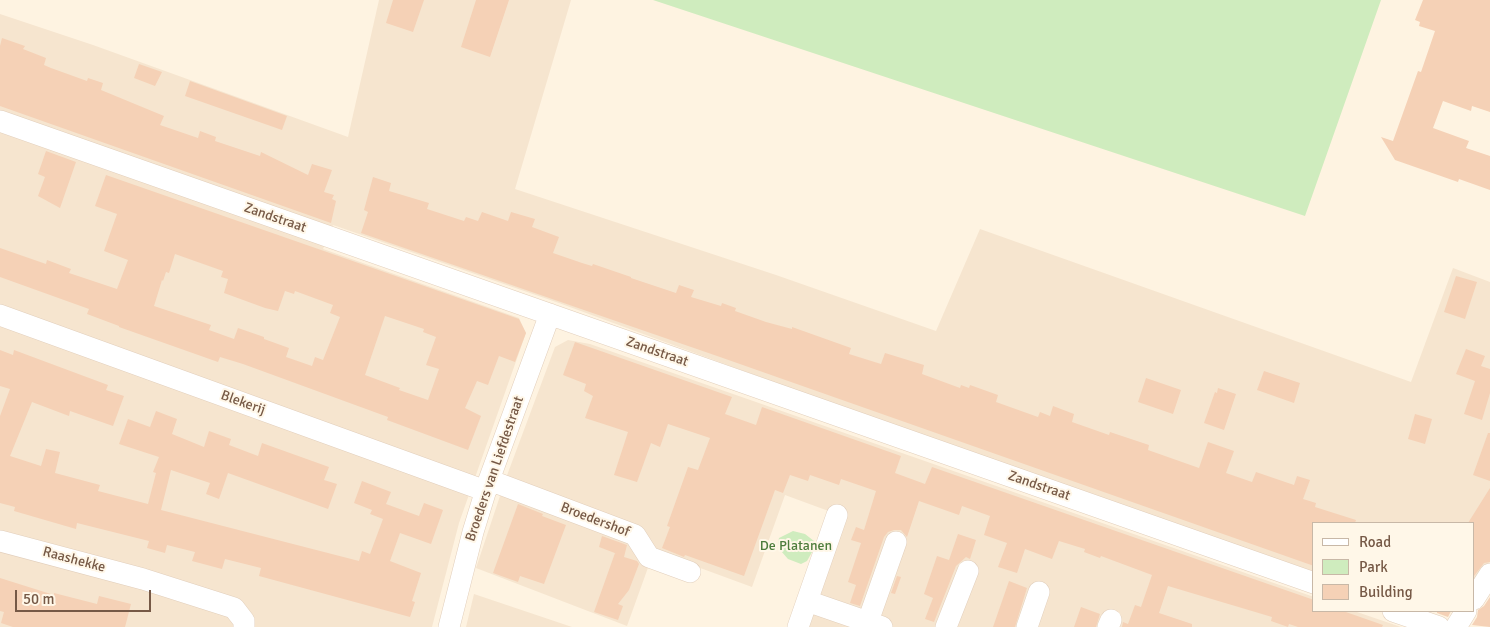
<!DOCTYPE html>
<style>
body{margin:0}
#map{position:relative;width:1490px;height:627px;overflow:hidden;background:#fef3e1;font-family:Signika,sans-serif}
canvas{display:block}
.legend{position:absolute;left:1312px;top:522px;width:162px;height:90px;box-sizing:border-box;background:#fff7e8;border:1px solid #c8b8a7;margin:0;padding:6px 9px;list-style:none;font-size:15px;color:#765946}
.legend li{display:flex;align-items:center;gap:10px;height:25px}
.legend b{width:25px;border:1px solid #c8b8a7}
.scale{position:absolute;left:15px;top:590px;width:136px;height:22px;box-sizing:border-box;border:2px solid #765946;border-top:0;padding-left:6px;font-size:15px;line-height:18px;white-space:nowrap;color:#765946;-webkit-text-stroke:4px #fff7e8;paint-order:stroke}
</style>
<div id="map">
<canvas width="1490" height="627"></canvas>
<ul class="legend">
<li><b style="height:6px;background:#fff"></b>Road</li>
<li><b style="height:14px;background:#cfecbe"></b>Park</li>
<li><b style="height:14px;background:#f5d1b6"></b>Building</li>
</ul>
<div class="scale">50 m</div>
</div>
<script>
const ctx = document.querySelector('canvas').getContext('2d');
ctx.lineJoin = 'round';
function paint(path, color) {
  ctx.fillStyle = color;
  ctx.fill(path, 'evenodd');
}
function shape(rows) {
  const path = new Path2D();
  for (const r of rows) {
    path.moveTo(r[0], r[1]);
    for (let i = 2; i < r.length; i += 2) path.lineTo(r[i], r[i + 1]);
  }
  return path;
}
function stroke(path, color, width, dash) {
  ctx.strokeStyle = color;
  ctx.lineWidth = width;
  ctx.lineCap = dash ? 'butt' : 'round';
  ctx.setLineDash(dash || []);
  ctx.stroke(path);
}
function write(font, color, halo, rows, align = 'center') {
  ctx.font = font + ' Signika,sans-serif';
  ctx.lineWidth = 4;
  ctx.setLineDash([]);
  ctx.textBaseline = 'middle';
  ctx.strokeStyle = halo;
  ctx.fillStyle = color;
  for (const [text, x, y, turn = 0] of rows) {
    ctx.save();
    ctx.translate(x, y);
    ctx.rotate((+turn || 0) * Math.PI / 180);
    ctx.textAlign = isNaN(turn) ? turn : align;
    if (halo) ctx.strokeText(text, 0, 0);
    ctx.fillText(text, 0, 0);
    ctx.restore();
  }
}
const residential = shape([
 [379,0,571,0,515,189,776,275,936,331,980,229,1411,382,1453,268,1490,282,1490,562,1474,588,1474,523,1314,523,1314,574,831,403,559,303,333,225,323,249,519,318,526,333,459,523,432,627,0,627,0,14,93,45,348,137],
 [568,340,590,344,1314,597,1314,611,1354,611,1401,627,793,627,834,513,785,495,752,587,654,551,627,626,476,568,506,478,555,347],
 [474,594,572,627,466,627]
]);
const green = shape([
 [653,0,1381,0,1305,216],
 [793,531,805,534,814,541,816,545,807,561,801,564,788,559,781,551,778,543,779,538]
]);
const building = shape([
 [393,0,424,0,413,32,386,23],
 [476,0,509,0,490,57,461,47],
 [1423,0,1490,0,1490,112,1472,106,1471,111,1443,101,1433,128,1469,141,1466,148,1490,156,1490,190,1459,179,1458,182,1395,160,1381,137,1393,141,1418,71,1421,72,1435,31,1419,26,1420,22,1415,20],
 [2,38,25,46,23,49,46,58,44,65,51,68,87,81,88,78,103,83,101,90,164,116,160,125,198,138,200,131,216,137,215,141,260,156,261,152,308,175,312,164,332,170,324,192,334,195,332,199,336,201,331,223,0,106,0,46],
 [139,64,162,72,155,86,134,78],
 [190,81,287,116,282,130,185,96],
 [46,151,76,162,60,208,38,196,45,177,38,174],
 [106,175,519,319,526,333,515,362,499,356,488,385,477,381,465,408,481,416,468,450,387,420,388,417,243,364,220,357,218,362,119,327,119,326,87,314,89,309,0,277,0,248,46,264,47,260,71,269,69,273,117,289,128,260,104,251,117,214,95,206],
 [175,254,223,271,221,277,228,279,224,293,265,308,278,311,285,291,294,294,295,291,333,305,330,313,340,317,323,360,315,357,312,366,286,357,289,348,264,339,264,337,238,328,234,339,209,330,211,325,154,306,162,280,163,281,166,272,169,273],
 [385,316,424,329,423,332,436,337,426,365,439,369,428,400,399,390,400,388,365,375],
 [373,177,391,183,389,191,429,203,427,209,464,221,466,217,478,221,482,212,508,221,511,212,535,219,532,227,559,237,553,253,582,263,592,266,593,264,631,277,631,278,676,293,679,285,694,290,691,297,721,306,722,303,736,308,735,311,766,322,792,329,792,327,851,348,849,354,881,364,885,353,924,365,922,374,960,388,961,385,969,388,970,385,998,395,996,402,1038,417,1040,412,1050,416,1053,406,1074,414,1072,422,1109,435,1110,432,1149,445,1148,450,1199,468,1208,442,1234,451,1226,473,1252,482,1256,472,1294,485,1297,476,1310,480,1303,499,1316,503,1315,507,1356,520,1355,523,1314,523,1314,566,720,357,361,233,368,212,364,210],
 [1456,276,1477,282,1465,319,1444,312],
 [575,342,732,397,725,414,756,425,762,407,901,456,895,473,925,484,932,467,1314,600,1314,611,1343,611,1383,625,1382,627,1298,627,1289,624,1288,627,1271,621,1272,617,1168,586,1159,613,1192,624,1192,627,1122,627,1123,622,1128,624,1135,605,1141,607,1152,575,1101,556,1100,558,1084,552,1085,549,1059,541,1052,559,1025,549,1017,573,998,567,1007,543,984,535,990,516,962,506,959,515,919,501,907,537,901,530,894,530,888,532,884,537,860,606,850,603,856,585,848,582,861,543,851,540,856,527,864,530,876,491,841,479,839,485,810,475,808,481,790,475,783,493,775,490,744,576,685,555,684,557,662,548,670,527,667,526,688,467,698,470,710,438,668,424,660,447,651,443,637,482,614,475,628,432,585,418,593,396,584,391,586,384,563,375],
 [1466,349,1485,356,1481,366,1490,369,1490,393,1482,420,1464,414,1475,381,1456,374],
 [0,350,13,355,14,350,108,385,106,390,124,396,113,426,70,411,69,416,32,402,10,456,41,466,46,449,60,452,55,473,100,485,98,491,148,504,156,473,153,472,159,457,119,444,128,419,150,427,156,411,177,419,172,434,204,447,209,431,231,439,229,445,258,456,262,443,329,467,324,480,337,484,328,509,228,473,219,499,206,494,210,483,171,470,161,510,359,561,362,551,370,554,383,519,370,514,372,510,354,503,362,481,391,492,386,504,419,516,424,503,443,510,431,544,400,533,390,561,421,573,412,601,415,602,410,617,259,576,261,568,225,559,222,569,192,561,195,552,167,545,165,553,147,548,149,541,77,523,76,529,14,511,15,507,0,503,0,416,10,389,0,386],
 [1264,371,1300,383,1294,403,1257,390],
 [1146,378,1181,390,1173,414,1138,402],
 [1218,388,1236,394,1224,430,1204,423,1215,392,1217,393],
 [1415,414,1432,419,1425,444,1408,439],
 [1488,433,1490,433,1490,481,1473,475],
 [1490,488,1490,562,1484,563,1474,576,1474,523,1468,523],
 [518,504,543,514,542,516,566,525,544,584,520,576,518,582,493,573],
 [958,534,976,540,970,559,966,557,956,566,934,622,925,619,933,598,924,594,937,556,949,560],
 [602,536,627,545,624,557,637,561,639,564,629,590,618,604,623,606,618,620,594,612,615,553,620,555,599,547],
 [897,576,901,577,895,594,891,593],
 [0,578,54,595,54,593,97,604,99,596,131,604,125,627,13,627,1,623,4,612,0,611],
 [1009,581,1027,588,1015,627,993,627],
 [1490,597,1490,627,1472,625,1477,617,1478,610,1484,606],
 [1081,607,1100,614,1096,627,1074,627],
 [1437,611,1451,611,1448,617,1437,613]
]);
const minor = shape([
 [0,121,1314,583],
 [0,315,486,491],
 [489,480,635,535,649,557,690,572],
 [0,541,143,579,234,608,244,621,244,627],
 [1474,599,1490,574],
 [807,601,882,627],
 [1393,611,1439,627],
 [449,627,473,532,489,480,550,314],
 [798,627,837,515],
 [866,627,896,542],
 [946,627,968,571],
 [1027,627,1039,592],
 [1108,627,1111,620],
 [1456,627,1466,611]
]);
const streetNames = [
 ["Zandstraat",275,218,19],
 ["Zandstraat",657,352,19],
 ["Blekerij",243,403,20],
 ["Broeders van Liefdestraat",495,469,-71],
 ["Zandstraat",1039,486,19],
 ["Broedershof",595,520,21],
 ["Raashekke",74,560,15]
];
const parkNames = [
 ["De Platanen",796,546]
];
paint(residential, '#f6e5cf');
paint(green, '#cfecbe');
paint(building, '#f5d1b6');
stroke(minor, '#e2cfbc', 22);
stroke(minor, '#fff', 21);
write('14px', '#765946', '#fff7e8', streetNames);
write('14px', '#4e7d3d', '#fff7e8', parkNames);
</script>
